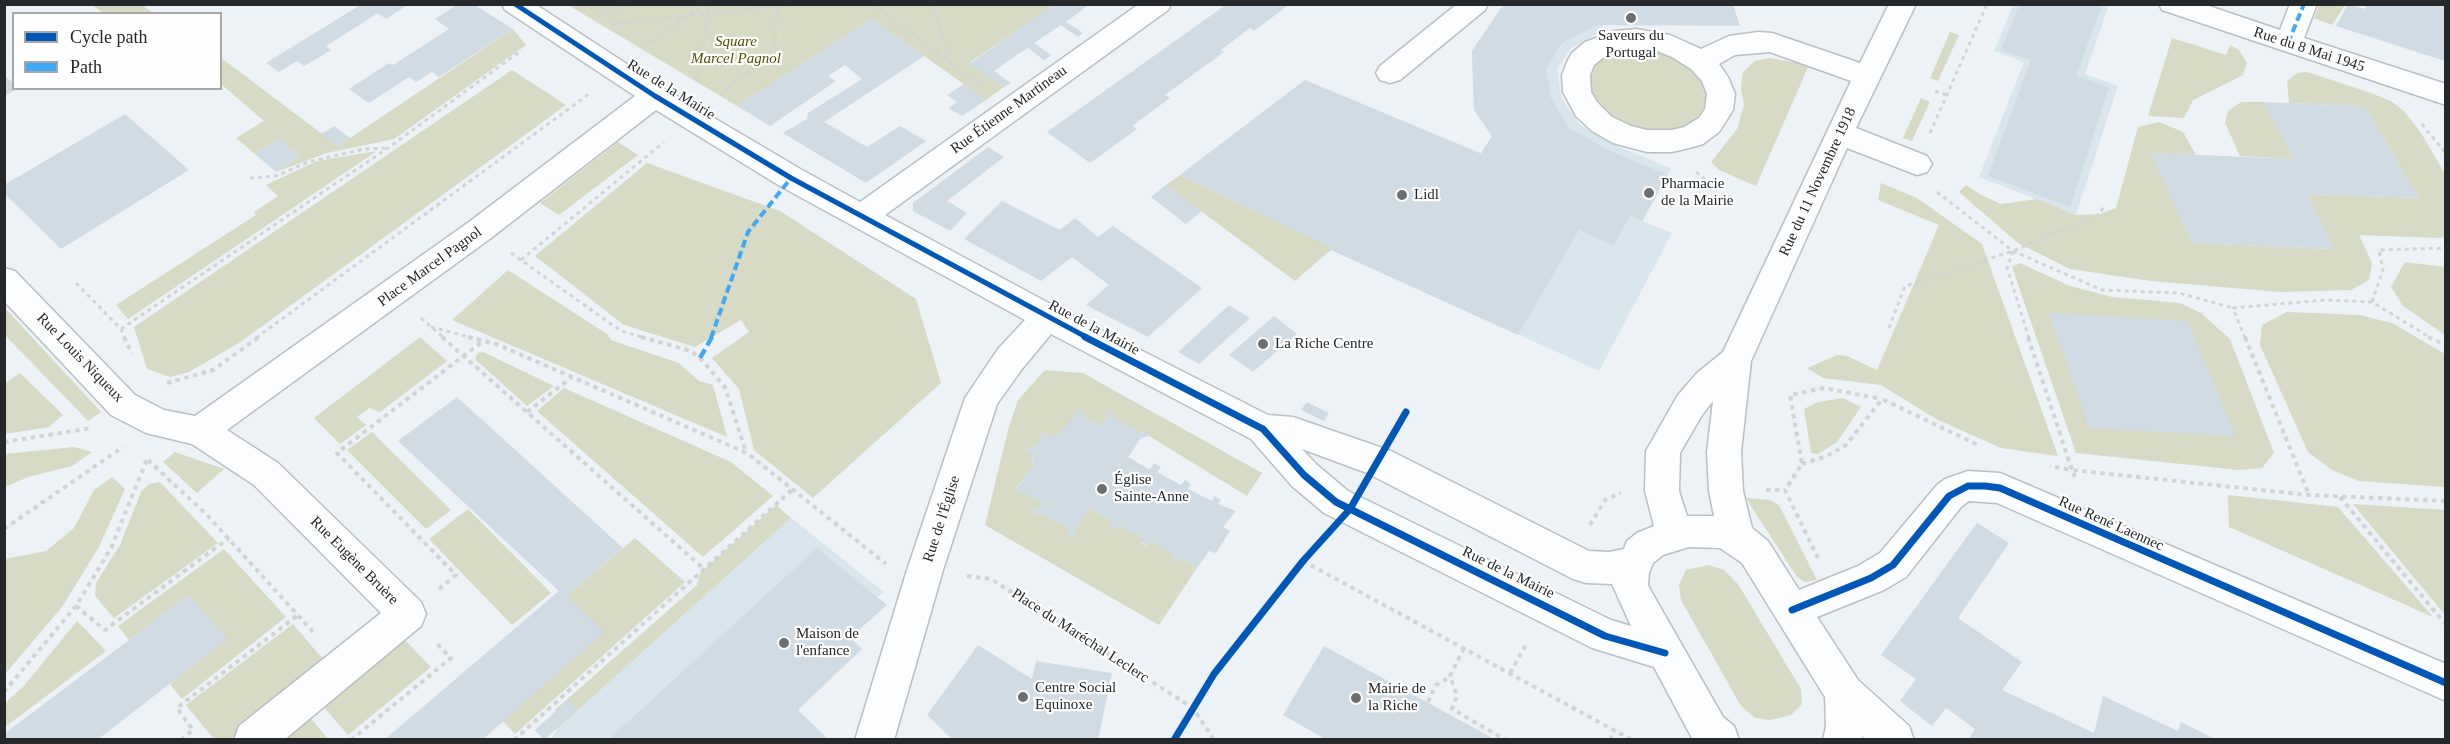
<!DOCTYPE html>
<meta charset="utf-8">
<style>
body{margin:0}
#map{position:relative;width:2450px;height:744px;overflow:hidden;background:#ecf2f6;font-family:"Times New Roman",serif}
canvas{display:block}
.frame{position:absolute;inset:0;border:6px solid #24282a;pointer-events:none}
.legend{position:absolute;left:12px;top:12px;width:210px;height:78px;box-sizing:border-box;background:#fefefe;border:2px solid #a7a8a9;margin:0;padding:8px 10px;list-style:none;font-size:18px;color:#24282a}
.legend li{display:flex;align-items:center;gap:12px;height:30px}
.legend b{width:30px;border:2px solid #a7a8a9}
</style>
<div id="map">
<canvas width="2450" height="744"></canvas>
<div class="frame"></div>
<ul class="legend">
<li><b style="height:8px;background:#0057b8"></b>Cycle path</li>
<li><b style="height:8px;background:#3fa9f5"></b>Path</li>
</ul>
</div>
<script>
const ctx = document.querySelector('canvas').getContext('2d');
ctx.lineJoin = 'round';
function paint(path, color) {
  ctx.fillStyle = color;
  ctx.fill(path, 'evenodd');
}
function shape(rows) {
  const path = new Path2D();
  for (const r of rows) {
    path.moveTo(r[0], r[1]);
    for (let i = 2; i < r.length; i += 2) path.lineTo(r[i], r[i + 1]);
  }
  return path;
}
function stroke(path, color, width, dash) {
  ctx.strokeStyle = color;
  ctx.lineWidth = width;
  ctx.lineCap = dash ? 'butt' : 'round';
  ctx.setLineDash(dash || []);
  ctx.stroke(path);
}
function write(font, color, halo, rows, align = 'center') {
  ctx.font = font + ' "Times New Roman",serif';
  ctx.lineWidth = 4.5;
  ctx.setLineDash([]);
  ctx.textBaseline = 'middle';
  ctx.strokeStyle = halo;
  ctx.fillStyle = color;
  for (const [text, x, y, turn = 0] of rows) {
    ctx.save();
    ctx.translate(x, y);
    ctx.rotate((+turn || 0) * Math.PI / 180);
    ctx.textAlign = isNaN(turn) ? turn : align;
    if (halo) ctx.strokeText(text, 0, 0);
    ctx.fillText(text, 0, 0);
    ctx.restore();
  }
}
const built = shape([
 [1507,4,1599,5,1604,33,1599,33,1571,48,1557,70,1562,99,1580,125,1619,147,1671,168,1642,221,1672,233,1599,371,1331,250,1333,248,1180,175,1305,80,1481,153,1492,136,1474,110,1472,51,1501,8],
 [2013,5,2109,5,2085,74,2118,86,2076,215,1979,177,2024,62,1994,51],
 [791,518,884,592,839,630,776,728,788,739,551,740,557,729]
]);
const green = shape([
 [92,5,142,5,153,13,103,13],
 [568,5,1055,5,969,63,1004,87,986,100,872,19,737,106],
 [2319,5,2319,4,2345,5,2332,25,2314,18],
 [513,29,526,45,394,139,327,153,276,172,300,156,279,139,255,154,236,138,264,121,221,84,220,57,338,146],
 [1950,32,1959,35,1938,81,1930,78],
 [2172,38,2226,55,2230,45,2239,50,2247,63,2243,75,2193,100,2184,118,2148,116],
 [1631,48,1649,49,1667,53,1683,62,1696,73,1704,85,1706,98,1703,111,1693,121,1679,128,1660,131,1639,130,1620,123,1603,112,1592,99,1587,85,1590,71,1598,60,1613,52],
 [1770,58,1809,65,1756,186,1719,170,1711,162,1737,129,1744,105,1741,88,1743,72,1755,61],
 [512,70,566,105,239,343,189,372,170,377,147,369,134,327],
 [2307,72,2371,93,2391,101,2404,111,2421,133,2445,174,2445,236,2440,238,2359,235,2372,263,2369,280,2351,290,2280,292,2151,281,2070,269,2018,243,1959,192,1966,185,1981,195,2001,204,2037,199,2076,215,2100,214,2116,208,2138,127,2159,122,2183,132,2196,155,2152,153,2192,243,2334,249,2307,194,2419,198,2365,106,2289,103,2287,81,2297,73],
 [1921,98,1930,102,1912,141,1903,138],
 [2241,102,2264,102,2294,159,2240,156,2225,123,2228,111],
 [618,142,638,155,559,215,540,203],
 [377,151,128,319,116,305,256,215,254,212,278,196,266,185,317,161],
 [647,163,780,211,916,299,941,383,813,498,754,450,739,389,712,358,749,332,741,320,695,347,624,325,535,256],
 [1180,175,1333,248,1295,281,1166,185],
 [1881,183,1917,198,1982,244,2058,456,2001,448,1936,419,1881,385,1823,378,1807,368,1837,355,1847,356,1877,370,1939,225,1878,200],
 [2405,262,2445,267,2445,335,2403,306,2391,287],
 [2020,263,2070,286,2112,297,2180,303,2201,313,2230,339,2274,453,2262,468,2239,470,2076,453,2012,267],
 [508,270,607,334,611,340,679,363,699,381,713,385,727,437,452,320],
 [5,308,101,412,88,421,5,335],
 [2287,312,2359,315,2392,323,2445,354,2445,487,2359,481,2332,470,2308,452,2260,345,2262,325],
 [420,337,447,361,380,412,369,408,357,417,366,425,340,444,314,418],
 [483,352,554,386,527,406,475,359,478,353],
 [1045,370,1083,373,1262,473,1247,496,1149,436,1148,432,1142,433,1113,418,1112,412,1108,413,1109,416,1101,426,1081,416,1084,413,1061,433,1047,437,1045,433,1040,434,1042,439,1034,448,1028,447,1027,452,1032,453,1033,467,1016,489,1043,502,1039,508,1032,510,1035,514,1040,513,1068,528,1070,536,1090,508,1112,521,1116,529,1119,525,1145,539,1141,543,1146,546,1151,541,1176,556,1173,560,1182,558,1197,568,1159,625,985,525,1008,430,1018,400],
 [20,373,63,415,49,427,5,434,5,383],
 [564,388,731,462,773,496,703,557,537,411],
 [1843,398,1861,407,1837,442,1818,454,1811,453,1804,409,1818,402],
 [372,432,451,510,426,529,347,450],
 [74,447,92,452,72,466,28,477,5,487,5,454],
 [175,452,224,469,197,493,163,462],
 [112,477,125,489,99,547,62,607,5,674,5,559,46,551,74,528,94,490],
 [160,482,218,543,114,618,95,596,96,583,120,545,141,492,149,484],
 [2228,495,2338,507,2433,617,2229,527],
 [1746,498,1770,500,1779,505,1817,580,1805,582,1797,577],
 [2353,504,2445,510,2445,534,2444,534,2445,615],
 [776,505,791,518,557,729,555,710,697,585,700,573],
 [468,509,551,593,512,625,429,539],
 [635,538,685,582,515,734,503,721,567,596],
 [224,549,286,617,182,699,170,684,227,639,189,595,129,640,118,626],
 [1709,565,1724,570,1738,584,1801,689,1802,704,1791,715,1770,720,1755,718,1741,706,1681,600,1679,585,1686,570],
 [77,621,106,651,5,727,5,703,23,687],
 [293,624,328,665,233,739,214,739,186,705],
 [402,637,431,667,348,735,320,703],
 [307,714,328,739,275,740]
]);
const building = shape([
 [362,4,409,4,386,19,378,13,326,46,331,50,304,66,297,61,279,72,266,63],
 [458,4,473,4,513,29,439,77,432,72,416,82,409,77,369,103,349,89,389,63,393,65,449,29,435,19],
 [1055,4,1090,4,1066,22,1083,33,1078,37,1061,25,1034,43,1051,55,1049,57,1044,60,1028,48,1021,52,994,71,1011,83,1004,87,969,64],
 [1227,4,1290,4,1254,31,1250,28,1221,50,1224,52,1165,95,1170,98,1132,126,1137,129,1090,163,1047,132],
 [1507,4,1733,4,1740,26,1596,25,1562,43,1546,69,1551,98,1569,128,1610,151,1668,175,1642,221,1630,215,1614,245,1579,230,1518,335,1331,250,1333,248,1180,175,1305,80,1481,154,1492,136,1474,110,1472,51,1501,8],
 [2348,4,2365,9,2367,4,2445,4,2445,61,2336,26],
 [2019,5,2102,5,2076,76,2109,87,2070,207,1988,176,2031,60,2001,50],
 [872,19,924,56,824,122,867,147,900,126,926,141,866,183,783,133,807,119,808,113,862,79,845,65,828,76,836,81,770,126,737,106],
 [4,75,14,84,14,88,19,88,4,96],
 [964,84,986,100,962,116,948,108,957,102,947,95],
 [2264,102,2365,106,2419,198,2307,194,2335,249,2192,243,2151,153,2294,159],
 [125,114,189,170,61,249,4,193,4,185],
 [334,126,350,138,338,146,321,134],
 [279,139,300,156,276,172,255,154],
 [988,147,1004,157,947,201,967,213,950,231,913,211,913,203],
 [1166,185,1202,211,1186,224,1151,197],
 [1002,201,1060,230,1075,218,1098,237,1113,226,1202,288,1148,337,1086,305,1109,285,1072,257,1041,281,964,239],
 [1229,305,1250,318,1199,364,1178,352],
 [2049,313,2188,321,2236,436,2089,428],
 [1274,316,1297,334,1253,372,1229,355],
 [457,397,623,548,567,596,605,632,482,740,384,740,559,591,398,441],
 [1307,402,1329,413,1324,421,1301,410],
 [1078,410,1084,413,1081,416,1101,426,1109,416,1108,413,1112,412,1113,418,1142,433,1148,431,1149,436,1141,438,1128,457,1150,470,1154,463,1161,467,1157,472,1181,485,1185,480,1191,484,1188,489,1212,501,1215,496,1221,500,1218,504,1236,511,1223,527,1230,531,1216,553,1209,551,1197,568,1182,558,1179,562,1172,560,1176,556,1151,541,1147,546,1141,542,1145,539,1119,525,1116,530,1109,526,1112,521,1090,508,1075,529,1076,535,1070,536,1068,528,1040,513,1035,514,1032,510,1039,508,1043,502,1016,490,1033,467,1032,453,1027,453,1028,447,1034,448,1042,439,1040,435,1045,432,1047,437,1061,433],
 [1977,523,2009,543,1958,618,2022,662,2002,690,2094,733,2103,696,2178,731,2181,722,2217,740,1968,740,1975,729,1946,708,1932,726,1900,701,1916,679,1881,655],
 [817,548,887,605,850,638,862,649,798,710,829,740,608,740],
 [189,595,228,639,97,740,4,740,4,734],
 [978,645,1032,679,1036,661,1112,673,1098,740,953,740,927,715],
 [1324,646,1496,740,1327,740,1283,715],
 [568,700,578,709,544,740,535,730]
]);
const pathFar1 = shape([
 [872,4,982,86],
 [933,4,949,61],
 [597,16,634,4],
 [611,24,798,4],
 [644,47,705,4],
 [697,81,710,4],
 [1935,91,1947,95],
 [720,94,774,51,778,4],
 [2422,124,2446,154],
 [1930,133,1987,4],
 [1696,172,1716,189],
 [250,178,276,176,308,162,364,149,388,148],
 [1937,192,2013,251,2102,290,2179,293,2233,308],
 [2013,251,2007,268,2029,338],
 [511,253,621,331,646,338],
 [521,260,664,142],
 [76,283,121,329,125,338],
 [2372,302,2383,270,2379,250,2446,248],
 [421,318,444,338],
 [431,327,473,338],
 [1889,328,1905,286,2013,251,2100,214,2105,204],
 [121,329,388,148,522,50],
 [256,338,589,94],
 [2245,338,2233,308,2325,300,2372,302,2431,338]
]);
const path = shape([
 [124,337,132,354],
 [442,337,704,569],
 [468,337,496,344,747,453,886,564],
 [641,337,691,351,700,358,725,387,746,452],
 [2028,337,2072,470,2050,466],
 [2245,337,2309,495],
 [2428,337,2446,345],
 [167,383,213,370,259,337],
 [527,412,572,377],
 [4,442,92,428],
 [148,460,207,515,315,634],
 [1802,464,1827,456,1846,445,1882,399,1980,446],
 [2075,477,2072,470,2309,495,2446,501],
 [1766,490,1785,490],
 [2340,497,2446,625],
 [1590,525,1605,500,1621,493],
 [4,529,123,447],
 [1818,558,1785,490,1802,464,1790,395,1824,388,1882,399],
 [1303,561,1632,740],
 [967,576,991,579,1193,708,1214,740],
 [439,589,456,575,337,453,483,341],
 [76,606,105,630,229,538],
 [1464,648,1450,676,1457,696,1452,709,1506,740],
 [1510,673,1527,643],
 [4,692,76,606,111,548,148,457],
 [1428,702,1436,685,1450,677],
 [181,740,193,730,177,708,298,615],
 [351,740,451,658,437,644],
 [514,740,792,490],
 [1610,740,1614,730]
]);
const minor = shape([
 [502,4,535,4,665,89,802,170,860,202,1139,4,1171,4,1168,10,885,215,1058,308,1268,415,1293,417,1391,451,1589,551,1609,552,1624,549,1627,541,1637,533,1654,526,1645,491,1646,451,1678,395,1697,373,1723,352,1851,81,1770,52,1735,55,1719,64,1728,77,1735,94,1733,110,1719,132,1703,144,1693,147,1672,152,1647,152,1613,143,1592,131,1576,116,1563,92,1562,75,1568,60,1572,53,1585,42,1615,31,1636,29,1670,35,1701,49,1729,36,1758,32,1772,33,1860,63,1889,4,1916,4,1856,128,1927,156,1932,164,1927,172,1917,175,1847,148,1751,361,1741,452,1743,491,1752,528,1768,541,1799,590,1858,566,1880,553,1937,485,1945,479,1968,471,2000,473,2446,664,2446,701,1997,503,1969,501,1961,507,1906,577,1884,590,1817,617,1858,680,1909,726,1914,740,1866,740,1862,736,1862,740,1823,740,1826,726,1825,697,1742,563,1720,548,1689,547,1663,555,1653,563,1649,573,1648,585,1651,591,1723,717,1734,726,1739,740,1693,740,1654,667,1592,648,1324,513,1292,486,1251,439,1051,334,1022,369,997,404,943,570,894,740,855,740,907,570,965,398,998,349,1025,320,780,186,656,110,491,238,227,430,278,463,421,602,426,614,421,626,284,740,234,740,239,726,381,613,254,485,192,444,146,433,111,415,4,301,4,268,15,271,135,395,164,410,195,416,469,222,635,96,505,10,502,4],
 [1636,49,1657,51,1672,57,1691,69,1702,81,1707,94,1705,109,1699,118,1684,127,1672,130,1647,130,1631,126,1612,117,1597,102,1591,92,1590,75,1594,65,1605,56,1619,50,1636,49],
 [1713,401,1707,452,1709,491,1714,516,1687,516,1679,491,1680,453,1702,415,1713,401],
 [1302,449,1367,473,1573,579,1586,583,1612,584,1631,626,1611,620,1348,491,1316,464,1302,449],
 [1457,4,1488,4,1485,10,1400,80,1390,83,1380,80,1376,73,1380,66,1457,4],
 [2159,4,2203,4,2280,30,2290,4,2317,4,2304,38,2446,84,2446,105,2162,10,2159,4]
]);
const quietFar1 = shape([
 [2288,43,2304,4],
 [711,338,748,232,791,178]
]);
const quiet = shape([
 [700,358,712,337]
]);
const cyclewayFar1 = shape([
 [515,4,655,96,791,178,1088,338]
]);
const cycleway = shape([
 [1085,337,1263,429,1304,475,1336,502,1605,636,1665,653],
 [1792,610,1871,578,1893,565,1949,496,1968,486,1985,486,2000,488,2446,683],
 [1174,740,1214,674,1303,561,1350,509,1406,412]
]);
const markers = [
 [1631,18,6,"#6a6f71"],
 [1649,193,6,"#6a6f71"],
 [1402,195,6,"#6a6f71"],
 [1263,344,6,"#6a6f71"],
 [1102,489,6,"#6a6f71"],
 [784,643,6,"#6a6f71"],
 [1023,697,6,"#6a6f71"],
 [1356,698,6,"#6a6f71"]
];
const poiNames = [
 ["Saveurs du",1631,36,"center"],
 ["Portugal",1631,53,"center"],
 ["Pharmacie",1661,184],
 ["de la Mairie",1661,201],
 ["Lidl",1414,195],
 ["La Riche Centre",1275,344],
 ["Église",1114,480],
 ["Sainte-Anne",1114,497],
 ["Maison de",796,634],
 ["l'enfance",796,651],
 ["Centre Social",1035,688],
 ["Equinoxe",1035,705],
 ["Mairie de",1368,689],
 ["la Riche",1368,706]
];
const parkNames = [
 ["Square",736,42],
 ["Marcel Pagnol",736,59]
];
const streetNames = [
 ["Rue du 8 Mai 1945",2309,50,18],
 ["Rue de la Mairie",671,90,32],
 ["Rue Étienne Martineau",1009,110,-36],
 ["Rue du 11 Novembre 1918",1818,182,-65],
 ["Place Marcel Pagnol",430,267,-36],
 ["Rue de la Mairie",1094,328,28],
 ["Rue Louis Niqueux",80,358,46],
 ["Rue de l'Église",942,519,-72],
 ["Rue René Laennec",2111,524,24],
 ["Rue Eugène Bruère",354,561,45],
 ["Rue de la Mairie",1508,573,26],
 ["Place du Maréchal Leclerc",1080,636,33]
];
paint(built, '#dae6ed');
paint(green, '#d7dac4');
paint(building, '#d0dbe4');
stroke(minor, '#babfc2', 3);
stroke(pathFar1, '#d2d3d4', 3, [4, 4]);
stroke(path, '#d2d3d4', 4, [4.5, 4.5]);
paint(minor, '#fcfdfe');
stroke(quietFar1, '#3fa9f5', 4, [8, 4]);
stroke(quiet, '#3fa9f5', 4.5, [10, 4.5]);
stroke(cyclewayFar1, '#0057b8', 5);
stroke(cycleway, '#0057b8', 7);
for (const [x, y, r, color] of markers) {
  const dot = new Path2D();
  dot.arc(x, y, r, 0, 2 * Math.PI);
  ctx.fillStyle = color;
  ctx.fill(dot);
  stroke(dot, '#fefefe', 2);
}
write('15px', '#24282a', '#fefefe', poiNames, 'left');
write('italic 15px', '#525100', '#fefefe', parkNames);
write('15px', '#24282a', '#fefefe', streetNames);
</script>
